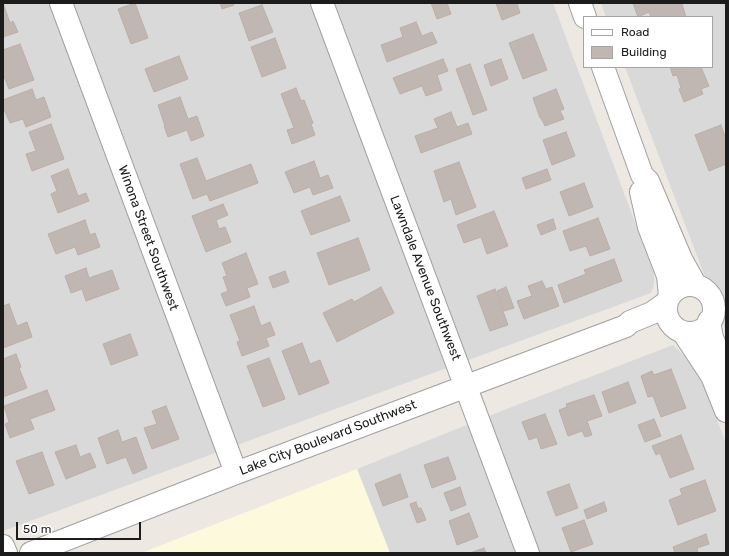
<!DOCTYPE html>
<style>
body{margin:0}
#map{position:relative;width:729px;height:556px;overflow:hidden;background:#ede8e2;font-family:Rubik,sans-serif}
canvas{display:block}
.frame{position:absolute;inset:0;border:4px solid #1c1c1c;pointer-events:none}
.legend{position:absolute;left:583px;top:16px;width:130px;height:52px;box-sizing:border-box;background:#fff;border:1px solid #a4a4a4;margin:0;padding:5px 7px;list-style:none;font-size:12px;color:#1c1c1c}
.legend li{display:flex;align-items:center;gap:8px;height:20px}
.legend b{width:20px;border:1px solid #a4a4a4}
.scale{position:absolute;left:16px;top:522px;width:125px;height:18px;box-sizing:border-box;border:2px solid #1c1c1c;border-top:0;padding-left:5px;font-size:12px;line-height:14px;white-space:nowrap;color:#1c1c1c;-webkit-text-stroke:3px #fff;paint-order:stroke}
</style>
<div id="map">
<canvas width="729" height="556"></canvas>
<div class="frame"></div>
<ul class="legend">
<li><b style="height:5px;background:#fff"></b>Road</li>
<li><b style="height:11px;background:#c1b7b2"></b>Building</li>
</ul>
<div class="scale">50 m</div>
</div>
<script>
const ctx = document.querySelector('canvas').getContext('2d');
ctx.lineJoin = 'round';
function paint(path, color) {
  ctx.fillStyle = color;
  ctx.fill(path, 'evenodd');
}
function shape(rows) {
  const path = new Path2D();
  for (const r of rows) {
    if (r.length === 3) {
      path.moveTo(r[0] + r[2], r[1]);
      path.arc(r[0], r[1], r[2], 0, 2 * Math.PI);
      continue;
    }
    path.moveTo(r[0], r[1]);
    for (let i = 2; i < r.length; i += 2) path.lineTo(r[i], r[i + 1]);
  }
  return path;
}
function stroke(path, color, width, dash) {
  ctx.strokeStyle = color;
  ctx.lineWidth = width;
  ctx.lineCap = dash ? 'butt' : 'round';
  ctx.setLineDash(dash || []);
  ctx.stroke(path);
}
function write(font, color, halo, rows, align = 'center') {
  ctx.font = font + ' Rubik,sans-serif';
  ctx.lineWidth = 3;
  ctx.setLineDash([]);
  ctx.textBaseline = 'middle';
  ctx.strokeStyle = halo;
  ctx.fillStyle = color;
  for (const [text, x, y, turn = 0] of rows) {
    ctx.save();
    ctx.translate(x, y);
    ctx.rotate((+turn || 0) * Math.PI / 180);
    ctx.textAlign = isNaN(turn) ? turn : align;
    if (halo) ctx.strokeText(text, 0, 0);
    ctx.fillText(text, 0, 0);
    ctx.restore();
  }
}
const residential = shape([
 [3,3,553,3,654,273,654,285,651,293,3,531],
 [601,3,726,3,726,332,625,67,712,67,712,17,606,17],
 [673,345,686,357,699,374,726,443,726,553,390,553,357,469,509,408]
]);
const education = shape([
 [357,469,390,553,141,553]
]);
const building = shape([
 [3,3,10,23,13,21,18,32,3,37,3,3],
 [135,3,148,38,131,44,118,9,135,3],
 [220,3,233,3,234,5,222,9,220,3],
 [431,3,447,3,451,14,437,19,431,3],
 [496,3,520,3,517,4,520,13,502,20,496,3],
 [633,3,683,3,682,4,686,17,651,17,649,12,638,17,633,3],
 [262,5,273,32,249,41,239,13,262,5],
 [416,22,422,36,432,32,437,43,387,62,381,45,403,37,400,28,416,22],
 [533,34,547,70,523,79,509,43,533,34],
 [275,38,286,68,262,77,251,47,275,38],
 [20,44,34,80,9,89,3,74,3,50,20,44],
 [179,56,188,79,154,92,145,69,179,56],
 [443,59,448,71,437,75,442,90,426,96,422,86,400,94,393,78,443,59],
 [501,59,508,79,491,86,484,65,501,59],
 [470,64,487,110,473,115,456,69,470,64],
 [670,67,701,67,709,86,701,89,703,94,684,102,679,89,681,88,677,75,673,76,670,67],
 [296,88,301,101,304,100,313,123,311,124,315,135,292,144,287,130,294,128,281,94,296,88],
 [32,89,36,100,44,97,51,117,26,127,23,119,10,123,3,107,3,100,32,89],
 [556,89,564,109,560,111,564,119,545,126,541,118,540,118,533,98,556,89],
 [180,97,188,119,197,116,204,136,191,141,187,130,168,137,164,126,165,126,158,105,180,97],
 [451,112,457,127,468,123,472,134,421,153,415,136,438,128,434,119,451,112],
 [51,124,64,159,32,171,26,154,36,151,29,132,51,124],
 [721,125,726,139,726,164,709,171,695,135,721,125],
 [566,132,575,156,552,165,543,140,566,132],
 [197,158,206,181,251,164,258,183,210,201,207,194,193,199,180,164,197,158],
 [314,161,320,178,328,175,333,188,313,195,310,187,294,193,285,172,314,161],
 [459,162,476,207,456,215,451,199,444,202,434,171,459,162],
 [68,169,78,196,86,193,89,201,58,213,51,194,57,191,51,176,68,169],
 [547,169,551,180,526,189,522,178,547,169],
 [584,183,593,207,569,216,560,192,584,183],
 [340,196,350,221,311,235,301,211,340,196],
 [223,204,228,215,216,220,219,229,225,227,231,242,206,252,192,216,223,204],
 [494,211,508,246,487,254,481,237,464,243,457,225,494,211],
 [598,218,610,249,590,256,586,246,570,251,563,231,598,218],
 [553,219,556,229,541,235,537,225,553,219],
 [85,220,90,235,95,233,100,247,78,255,75,247,56,254,48,234,85,220],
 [358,238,370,270,329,285,317,253,358,238],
 [246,253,258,284,247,288,250,297,226,306,221,294,228,291,223,277,227,276,222,263,246,253],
 [614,259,622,281,564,303,558,285,586,274,584,270,614,259],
 [86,268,89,278,112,270,119,289,86,301,82,289,71,293,65,276,86,268],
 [285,271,289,282,273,288,269,277,285,271],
 [542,281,546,289,552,287,559,306,524,319,517,301,532,296,528,286,542,281],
 [381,287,394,313,337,342,323,313,352,299,354,302,381,287],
 [506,287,514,308,504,311,497,291,506,287],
 [495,289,508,325,490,331,477,296,495,289],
 [9,304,17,326,27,322,32,337,3,348,3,306,9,304],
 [254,306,261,326,270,322,275,335,266,338,269,346,242,356,237,342,240,341,230,315,254,306],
 [130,334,138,355,111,365,103,344,130,334],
 [302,343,310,364,320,360,329,383,299,395,282,351,302,343],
 [16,354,21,367,19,368,27,388,3,397,3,359,16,354],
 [269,358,285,399,263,407,247,366,269,358],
 [671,369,686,408,661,417,653,396,648,397,641,376,652,371,654,375,671,369],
 [628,382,636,403,609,413,602,392,628,382],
 [47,390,55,410,30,419,34,429,10,438,5,424,9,422,4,406,47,390],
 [594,395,602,416,587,421,592,435,585,437,582,431,568,436,559,410,567,407,566,404,594,395],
 [166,406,179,439,152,449,144,428,157,424,152,411,166,406],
 [545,414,557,444,541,449,537,437,529,440,522,422,545,414],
 [654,419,661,436,645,442,638,425,654,419],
 [118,430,122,442,136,437,147,468,133,474,126,457,107,464,98,438,118,430],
 [681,435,694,469,670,478,660,453,656,455,652,446,681,435],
 [76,445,80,457,90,453,96,467,66,479,55,452,76,445],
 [42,452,54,485,29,494,16,461,42,452],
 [448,457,456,479,432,488,424,465,448,457],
 [400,474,408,497,383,506,375,484,400,474],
 [705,480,716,511,678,525,669,500,682,495,680,489,705,480],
 [569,484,578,508,556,516,547,492,569,484],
 [460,487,466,505,451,511,444,493,460,487],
 [416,502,418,508,421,508,426,520,417,523,410,504,416,502],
 [604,502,607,511,587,519,584,510,604,502],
 [469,513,478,537,457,545,449,521,469,513],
 [584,520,593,544,571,552,562,528,584,520],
 [706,534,709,544,697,548,698,553,675,553,673,547,706,534],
 [484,548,486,553,470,553,484,548]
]);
const minor = shape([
 [61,3,236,473],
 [322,3,528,553],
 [580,3,585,17],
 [603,67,642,175,648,181,681,259,696,286],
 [641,192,649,227,668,276,670,296],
 [690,309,24],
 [709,321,712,338,726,370],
 [683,332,712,376,726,411],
 [3,546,6,553],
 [31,553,236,473,626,326,630,322,652,313,666,303]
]);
const streetNames = [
 ["Winona Street Southwest",148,238,70],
 ["Lawndale Avenue Southwest",425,278,69],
 ["Lake City Boulevard Southwest",328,438,-21]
];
paint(residential, '#dad9d9');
paint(education, '#fcf9dc');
paint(building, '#c1b7b2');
stroke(building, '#bdaea6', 1);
stroke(minor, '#a0a0a0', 24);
stroke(minor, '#fff', 22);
write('13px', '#1c1c1c', '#fff', streetNames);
</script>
